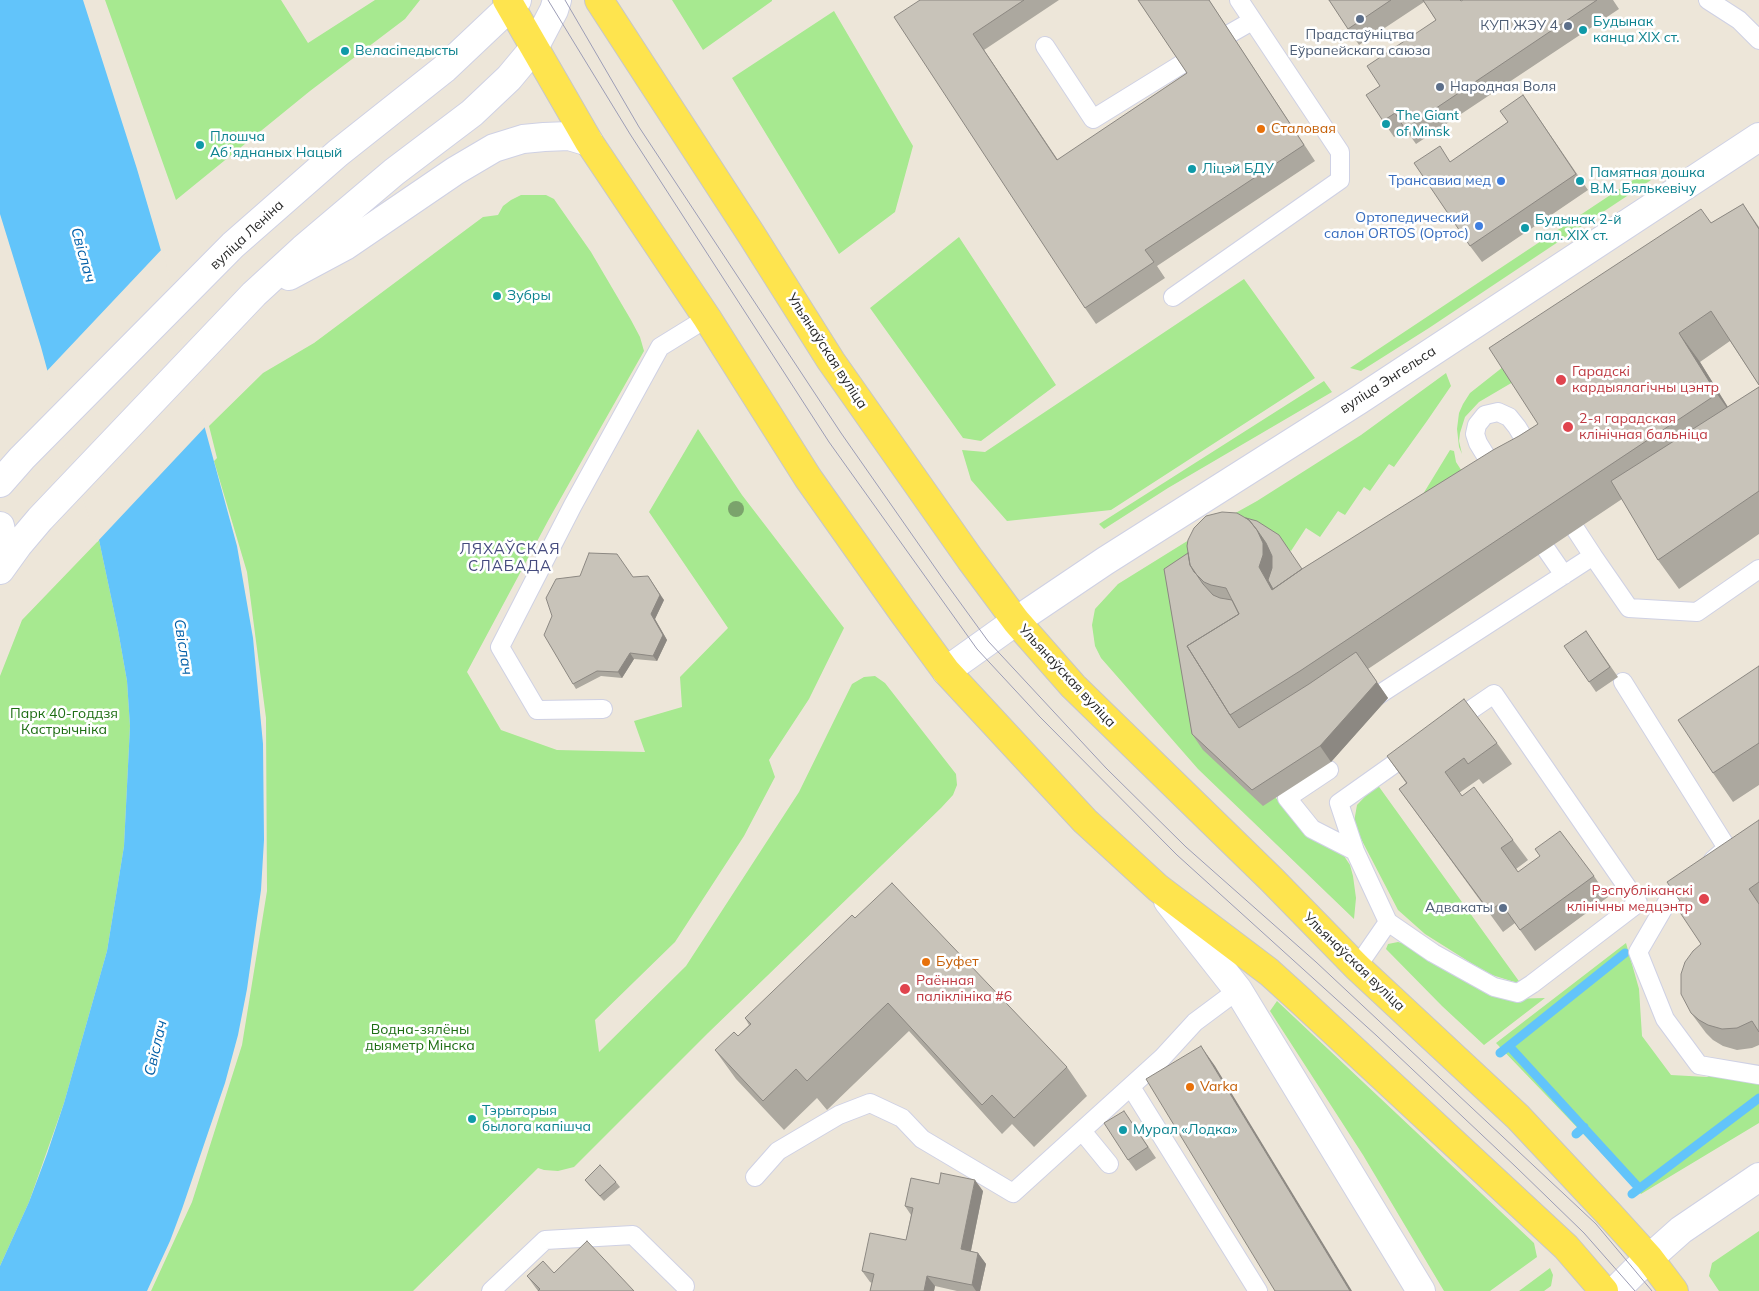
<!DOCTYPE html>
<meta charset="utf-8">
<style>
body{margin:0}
canvas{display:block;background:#ede6d9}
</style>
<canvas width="1759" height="1291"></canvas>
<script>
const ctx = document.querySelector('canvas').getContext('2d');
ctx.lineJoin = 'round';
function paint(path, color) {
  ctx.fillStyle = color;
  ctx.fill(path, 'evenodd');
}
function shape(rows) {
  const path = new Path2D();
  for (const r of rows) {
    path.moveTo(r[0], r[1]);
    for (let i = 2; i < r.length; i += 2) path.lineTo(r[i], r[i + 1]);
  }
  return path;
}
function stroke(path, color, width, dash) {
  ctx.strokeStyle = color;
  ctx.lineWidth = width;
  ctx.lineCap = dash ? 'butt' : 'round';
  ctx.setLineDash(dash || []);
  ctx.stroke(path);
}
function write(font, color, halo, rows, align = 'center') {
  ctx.font = font + ' Mulish,sans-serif';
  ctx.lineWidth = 5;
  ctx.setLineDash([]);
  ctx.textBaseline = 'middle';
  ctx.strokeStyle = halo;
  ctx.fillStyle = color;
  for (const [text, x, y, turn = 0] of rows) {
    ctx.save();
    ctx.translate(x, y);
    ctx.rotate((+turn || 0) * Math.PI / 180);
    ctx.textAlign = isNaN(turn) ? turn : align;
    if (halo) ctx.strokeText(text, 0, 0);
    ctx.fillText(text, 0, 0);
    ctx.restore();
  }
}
const green = shape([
 [105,0,281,0,308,43,375,0,420,0,405,19,310,91,176,200],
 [672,0,772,0,772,1,703,50],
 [834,11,913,146,895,212,839,254,732,78],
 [1651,168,1657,176,1429,328,1361,371,1350,368],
 [521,195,546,195,554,199,591,252,631,320,640,337,644,351,549,519,467,672,501,730,557,750,645,752,634,721,682,707,680,677,728,628,649,512,698,429,742,495,844,628,809,699,769,760,775,777,744,836,675,942,595,1020,599,1052,686,966,799,792,852,684,864,677,875,676,885,683,956,774,957,785,953,795,941,808,708,1033,574,1167,558,1171,544,1170,538,1168,413,1291,151,1291,192,1202,242,1045,267,891,266,718,247,572,214,461,217,458,209,426,263,373,314,343,483,217,498,215,503,206,511,200],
 [959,237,1056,385,981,441,963,438,870,308],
 [1244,279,1315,378,1111,510,1007,521,971,480,962,450,985,452],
 [1508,363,1513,382,1479,402,1465,417,1460,433,1459,441,1462,454,1459,447,1457,429,1459,413,1463,404,1470,393],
 [1446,373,1451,386,1427,421,1394,467,1389,464,1370,491,1364,487,1345,515,1338,511,1320,537,1306,528,1291,551,1268,537,1275,797,1313,840,1342,853,1350,865,1353,876,1356,898,1354,919,1198,769,1101,658,1095,646,1092,625,1095,609,1118,584,1205,530,1257,501,1361,435],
 [1324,381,1332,392,1168,488,1104,529,1099,524],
 [1450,450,1454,451,1456,462,1472,487,1398,535],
 [99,540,118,630,127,681,130,726,124,846,107,951,64,1103,29,1202,0,1266,0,676,22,620],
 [1377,784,1521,984,1492,975,1471,963,1425,934,1398,910,1358,833,1354,822,1357,805],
 [1398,942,1408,945,1508,999,1545,998,1484,1045,1442,1006,1386,949,1388,944],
 [1626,943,1639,989,1642,1036,1671,1075,1707,1077,1734,1062,1759,1067,1759,1123,1641,1194,1496,1043],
 [1277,1001,1534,1243,1537,1257,1490,1291,1444,1291,1363,1155,1270,1011],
 [1759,1231,1759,1291,1719,1291,1709,1276,1712,1263],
 [1550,1268,1553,1275,1551,1286,1544,1291,1519,1291]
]);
const water = shape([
 [0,0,83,0,137,169,162,254,179,333,237,546,253,638,263,744,264,840,261,890,247,989,238,1035,225,1083,182,1209,170,1241,147,1291,0,1291,0,1266,29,1202,47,1154,64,1103,107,951,124,846,130,726,127,681,118,630,99,540,67,443,41,347,0,214]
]);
const pier = shape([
 [163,248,181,332,206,426,97,542,64,444,45,373]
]);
const stream = shape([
 [1509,1046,1639,1188],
 [1500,1053,1625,953],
 [1576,1134,1584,1127],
 [1632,1194,1759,1098]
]);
const lane = shape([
 [1708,0,1739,20,1759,40],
 [1231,33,1252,21],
 [1045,46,1093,119,1182,64],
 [1173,297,1340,180,1340,152,1239,0],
 [1497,474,1478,443,1475,434,1477,425,1485,415,1498,412,1509,417,1517,427,1534,455],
 [1576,530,1593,556],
 [1546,549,1564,575],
 [1623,682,1727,848,1713,860],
 [1363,705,1593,556,1629,608,1697,612,1759,569],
 [603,709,537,710,500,647,573,505,660,347,707,318],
 [1329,770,1287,798,1312,829,1355,851],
 [1693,877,1670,897,1638,952,1665,1019,1699,1065,1759,1075],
 [1388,922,1433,953,1494,987,1518,993,1532,984,1638,903,1494,694,1453,722],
 [1357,967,1388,922,1355,851,1339,803,1411,752],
 [1131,1087,1258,1291],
 [1082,1131,1109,1164],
 [755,1177,778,1151,839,1115,870,1103,902,1118,922,1139,1013,1193,1162,1058,1195,1022,1238,990],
 [491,1291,545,1240,633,1235,685,1286]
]);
const street = shape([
 [1168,901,1238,990,1421,1291],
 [1615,1291,1635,1271,1681,1230,1759,1177]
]);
const secondary = shape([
 [289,276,345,246,455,171,494,148,523,139,544,137,569,136,589,142],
 [0,483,22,458,233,245,338,153,444,69,517,0],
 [0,526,1,531,0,538],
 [0,570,18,545,40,519,254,294,303,249,394,172,472,113,509,78,534,48,554,10,557,0],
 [946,671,1016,621,1105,561,1359,400,1759,137]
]);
const primary = shape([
 [507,0,589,142,707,318,808,478,902,611,946,671,1085,821,1158,888,1269,972,1301,1001,1566,1247,1604,1291],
 [599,0,751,234,831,361,970,559,1016,621,1073,686,1272,880,1357,967,1518,1117,1609,1214,1649,1258,1674,1291]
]);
const tram = shape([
 [548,0,630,134,829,442,977,649,1040,717,1177,855,1377,1036,1516,1167,1584,1233,1635,1291],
 [565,0,639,127,841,433,943,579,988,641,1106,768,1186,847,1316,962,1596,1224,1652,1291]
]);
const trees = [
 [736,509]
];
const wall = shape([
 [920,0,1059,0,984,50,1058,160,1187,73,1138,0,1209,0,1315,161,1157,266,1165,278,1096,324,1085,308],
 [1329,0,1461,0,1461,1,1463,0,1613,0,1619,9,1416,144,1406,130,1394,137,1383,121,1380,86,1436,20,1424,2,1359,45],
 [1523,95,1588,190,1482,262,1470,246,1451,162,1508,122],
 [1743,204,1759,227,1759,385,1730,341,1700,362,1728,407,1759,387,1759,534,1679,589,1658,560,1622,499,1368,669,1388,698,1331,762,1263,806,1203,750,1192,734,1164,569,1302,569,1519,436,1538,424,1711,223],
 [580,576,633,577,664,600,655,619,667,640,657,661,634,659,622,678,601,676,576,689,573,684],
 [1586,631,1618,677,1596,692,1564,646],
 [1759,666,1759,785,1733,802,1713,773],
 [1497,743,1512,764,1483,784,1479,779,1459,793,1462,796,1513,840,1528,860,1516,869,1518,872,1594,876,1608,897,1535,951,1515,923,1503,932,1399,789,1406,783,1387,756],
 [1759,820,1759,1045,1752,1048,1737,1050,1723,1046,1713,1040,1706,1033,1691,1013,1701,944,1680,901],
 [855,918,1067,1067,1087,1096,1034,1147,1012,1124,1002,1134,909,1031,827,1110,817,1098,784,1130,736,1079,715,1050,738,1036,749,1025,745,1018],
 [1131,1121,1156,1158,1136,1171,1128,1160],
 [585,1180,616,1182,620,1187,604,1201,589,1185],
 [939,1184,983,1191,971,1251,978,1253,986,1264,980,1291,957,1291,935,1286,934,1291,870,1291,872,1283,870,1282,862,1271,906,1240,911,1215,905,1206],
 [554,1273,538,1291,527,1276]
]);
const shadedWall = shape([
 [973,34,984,50,1068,176,1057,160],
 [1679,333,1700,362,1737,422,1717,394],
 [1257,530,1278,559,1283,584,1272,590,1259,567],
 [648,576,664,600,655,619,667,640,657,661,653,656,651,614],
 [1356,652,1388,698,1331,762,1320,746],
 [630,653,634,659,622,678,618,672],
 [1201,1046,1215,1066,1352,1291,1350,1291],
 [975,1180,983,1191,969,1260,961,1249],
 [978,1253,986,1264,980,1291,976,1291,972,1285],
 [927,1276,935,1286,934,1291,924,1291]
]);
const building = shape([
 [920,0,1024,0,973,34,1057,160,1187,73,1138,0,1209,0,1304,145,1145,250,1154,262,1085,308,894,17,920,0],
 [1329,0,1391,0,1348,29,1329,0],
 [1423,0,1460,0,1461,1,1463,0,1597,0,1405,129,1395,113,1383,121,1366,95,1380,86,1367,66,1436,20,1423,0],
 [1523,95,1576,174,1470,246,1414,163,1440,146,1450,162,1508,122,1500,111,1523,95],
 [1743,204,1759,229,1759,385,1711,311,1679,333,1717,394,1300,671,1230,715,1187,646,1239,614,1226,588,1211,585,1204,582,1194,572,1190,565,1187,546,1188,540,1194,528,1206,516,1222,512,1237,513,1249,520,1257,530,1263,543,1263,555,1259,567,1272,590,1302,569,1493,450,1519,436,1538,424,1489,348,1701,209,1711,223,1743,204],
 [1759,387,1759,491,1658,560,1611,481,1759,387],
 [1246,518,1257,521,1279,535,1302,569,1273,589,1268,580,1272,568,1272,556,1266,543,1257,530,1249,520,1246,518],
 [589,553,617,554,633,577,648,576,660,595,651,614,663,635,653,656,630,653,618,672,597,671,573,684,544,635,552,616,546,598,556,579,580,576,589,553],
 [1188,553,1190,565,1203,584,1213,595,1220,598,1232,600,1239,614,1187,646,1230,715,1239,728,1309,684,1356,652,1377,682,1320,746,1252,790,1192,734,1164,569,1188,553],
 [1586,631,1610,667,1589,682,1564,646,1586,631],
 [1759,666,1759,743,1713,773,1678,720,1759,666],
 [1464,699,1497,743,1468,764,1464,758,1445,772,1462,796,1474,787,1513,840,1501,848,1518,872,1540,856,1535,849,1560,831,1594,876,1520,930,1501,903,1489,911,1399,789,1407,783,1387,756,1464,699],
 [1759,820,1759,882,1749,889,1759,904,1759,1032,1752,1021,1737,1028,1722,1029,1708,1025,1699,1020,1691,1013,1681,994,1681,974,1685,962,1693,951,1701,944,1675,905,1680,901,1667,882,1759,820],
 [892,883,1067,1067,1014,1118,992,1095,982,1105,888,1003,807,1081,796,1069,763,1101,715,1050,734,1032,738,1036,751,1024,745,1018,852,915,855,918,892,883],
 [1201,1046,1350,1291,1275,1291,1146,1079,1201,1046],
 [1124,1111,1148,1147,1128,1160,1104,1123,1124,1111],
 [600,1165,616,1182,600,1196,585,1180,600,1165],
 [941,1173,975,1180,961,1249,978,1253,972,1285,927,1276,924,1291,870,1291,874,1274,862,1271,870,1233,906,1240,913,1208,905,1206,911,1178,939,1184,941,1173],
 [587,1241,634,1291,538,1291,540,1289,527,1276,543,1261,554,1273,587,1241]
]);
const markers = [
 [1360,19,5,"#5c6f8a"],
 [1568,26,5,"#5c6f8a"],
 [1583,30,5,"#0f9aa8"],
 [345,51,5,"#0f9aa8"],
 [1440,87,5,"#5c6f8a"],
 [1386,124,5,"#0f9aa8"],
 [1261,129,5,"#e8710a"],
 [200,145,5,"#0f9aa8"],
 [1192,169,5,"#0f9aa8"],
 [1501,181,5,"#3f7fe0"],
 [1580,181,5,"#0f9aa8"],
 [1479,226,5,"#3f7fe0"],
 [1525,228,5,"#0f9aa8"],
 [497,296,5,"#0f9aa8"],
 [1561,380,6,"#e0444e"],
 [1568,427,6,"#e0444e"],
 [1704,899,6,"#e0444e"],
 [1503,908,5,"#5c6f8a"],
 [926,962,5,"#e8710a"],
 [905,989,6,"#e0444e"],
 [1190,1087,5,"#e8710a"],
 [472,1119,5,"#0f9aa8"],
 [1123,1130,5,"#0f9aa8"]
];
const cultureNames = [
 ["Будынак",1593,22],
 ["канца ХІХ ст.",1593,38],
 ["Веласіпедысты",355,51],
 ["The Giant",1396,116],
 ["of Minsk",1396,132],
 ["Плошча",210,137],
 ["Абʼяднаных Нацый",210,153],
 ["Ліцэй БДУ",1202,169],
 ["Памятная дошка",1590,173],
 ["В.М. Бялькевічу",1590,189],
 ["Будынак 2-й",1535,220],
 ["пал. ХІХ ст.",1535,236],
 ["Зубры",507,296],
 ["Тэрыторыя",482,1111],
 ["былога капішча",482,1127],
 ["Мурал «Лодка»",1133,1130]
];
const serviceNames = [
 ["КУП ЖЭУ 4",1558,26],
 ["Прадстаўніцтва",1360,35,"center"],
 ["Еўрапейскага саюза",1360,51,"center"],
 ["Народная Воля",1450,87,"left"],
 ["Адвакаты",1493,908]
];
const foodNames = [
 ["Сталовая",1271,129],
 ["Буфет",936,962],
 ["Varka",1200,1087]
];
const shopNames = [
 ["Трансавиа мед",1491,181],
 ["Ортопедический",1469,218],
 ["салон ORTOS (Ортос)",1469,234]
];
const streetNames = [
 ["вуліца Леніна",247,235,-43],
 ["Ульянаўская вуліца",827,351,57],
 ["вуліца Энгельса",1388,380,-33],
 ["Ульянаўская вуліца",1067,676,47],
 ["Ульянаўская вуліца",1354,962,44]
];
const healthNames = [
 ["Гарадскі",1572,372],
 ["кардыялагічны цэнтр",1572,388],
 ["2-я гарадская",1579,419],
 ["клінічная бальніца",1579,435],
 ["Рэспубліканскі",1693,891,"right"],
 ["клінічны медцэнтр",1693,907,"right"],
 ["Раённая",916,981],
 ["паліклініка #6",916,997]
];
const parkNames = [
 ["Парк 40-годдзя",64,714],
 ["Кастрычніка",64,730],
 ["Водна-зялёны",420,1030],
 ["дыяметр Мінска",420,1046]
];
const waterNames = [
 ["Свіслач",83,255,74],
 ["Свіслач",183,647,81],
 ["Свіслач",156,1048,-77]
];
const neighbourhoodNames = [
 ["ЛЯХАЎСКАЯ",510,549],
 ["СЛАБАДА",510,566]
];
paint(green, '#a7e990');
paint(water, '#62c4fa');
paint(pier, '#ede6d9');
stroke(stream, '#62c4fa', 9);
stroke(lane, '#cfd1e4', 20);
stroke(street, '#cfd1e4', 30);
stroke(secondary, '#cfd1e4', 30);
stroke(primary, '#c7c7c7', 30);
stroke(lane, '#fff', 18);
stroke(street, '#fff', 28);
stroke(secondary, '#fff', 28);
stroke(primary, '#fee44e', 28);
stroke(tram, '#9c9db6', 1);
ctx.fillStyle = '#7ba36c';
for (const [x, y] of trees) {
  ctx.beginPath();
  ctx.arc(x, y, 8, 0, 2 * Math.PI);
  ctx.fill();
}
paint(wall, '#aca89f');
paint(shadedWall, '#8c8882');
paint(building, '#c8c3b9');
stroke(building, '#8c8882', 1);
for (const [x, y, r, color] of markers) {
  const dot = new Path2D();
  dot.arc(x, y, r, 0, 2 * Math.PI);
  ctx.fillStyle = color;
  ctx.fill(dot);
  stroke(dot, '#fff', 2);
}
write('14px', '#0d838f', '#fff', cultureNames, 'left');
write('14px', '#4e5e75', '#fff', serviceNames, 'right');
write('14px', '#c56008', '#fff', foodNames, 'left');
write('14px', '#366cbe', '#fff', shopNames, 'right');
write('14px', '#292929', '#fff', streetNames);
write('14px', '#be3a42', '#fff', healthNames, 'left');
write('14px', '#1d6d13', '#fff', parkNames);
write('italic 15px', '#015ea6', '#fff', waterNames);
ctx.letterSpacing = '1px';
write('15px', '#454b7e', '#fff', neighbourhoodNames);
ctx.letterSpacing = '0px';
</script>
